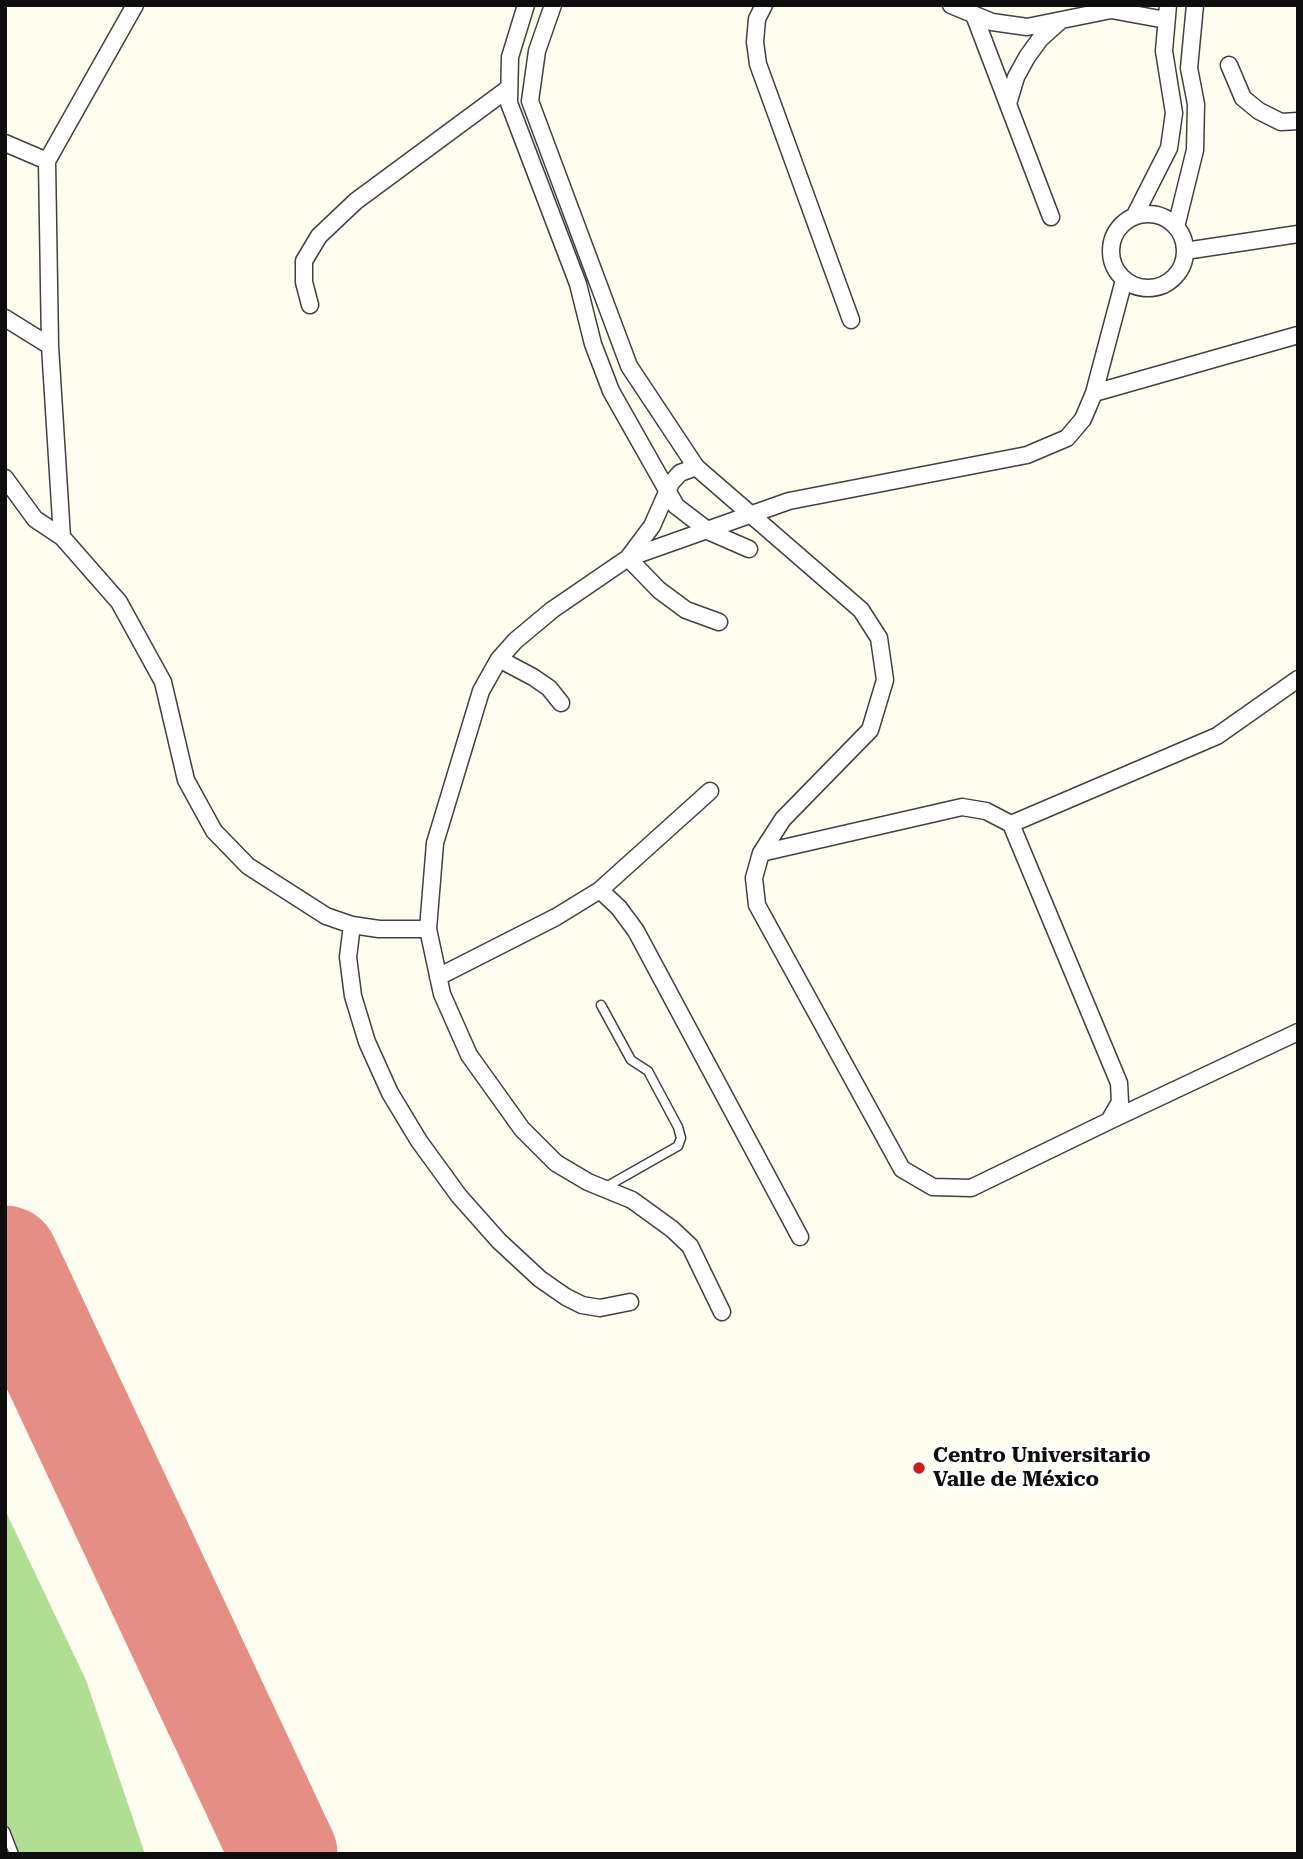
<!DOCTYPE html>
<meta charset="utf-8">
<style>
body{margin:0}
#map{position:relative;width:1303px;height:1859px;overflow:hidden;background:#fffdf0;font-family:"Roboto Serif",serif}
canvas{display:block}
.frame{position:absolute;inset:0;border:7px solid #0e0e0e;pointer-events:none}
</style>
<div id="map">
<canvas width="1303" height="1859"></canvas>
<div class="frame"></div>
</div>
<script>
const ctx = document.querySelector('canvas').getContext('2d');
ctx.lineJoin = 'round';
function paint(path, color) {
  ctx.fillStyle = color;
  ctx.fill(path, 'evenodd');
}
function shape(rows) {
  const path = new Path2D();
  for (const r of rows) {
    if (r.length === 3) {
      path.moveTo(r[0] + r[2], r[1]);
      path.arc(r[0], r[1], r[2], 0, 2 * Math.PI);
      continue;
    }
    path.moveTo(r[0], r[1]);
    for (let i = 2; i < r.length; i += 2) path.lineTo(r[i], r[i + 1]);
  }
  return path;
}
function stroke(path, color, width, dash) {
  ctx.strokeStyle = color;
  ctx.lineWidth = width;
  ctx.lineCap = dash ? 'butt' : 'round';
  ctx.setLineDash(dash || []);
  ctx.stroke(path);
}
function write(font, color, halo, rows, align = 'center') {
  ctx.font = font + ' "Roboto Serif",serif';
  ctx.lineWidth = 7;
  ctx.setLineDash([]);
  ctx.textBaseline = 'middle';
  ctx.strokeStyle = halo;
  ctx.fillStyle = color;
  for (const [text, x, y, turn = 0] of rows) {
    ctx.save();
    ctx.translate(x, y);
    ctx.rotate((+turn || 0) * Math.PI / 180);
    ctx.textAlign = isNaN(turn) ? turn : align;
    if (halo) ctx.strokeText(text, 0, 0);
    ctx.fillText(text, 0, 0);
    ctx.restore();
  }
}
const forest = shape([
 [5,1510,86,1680,145,1854,5,1854]
]);
const runway = shape([
 [5,1259,284,1854]
]);
const service = shape([
 [601,1005,631,1060,648,1071,678,1127,681,1138,678,1146,604,1188],
 [5,1831,14,1854]
]);
const minor = shape([
 [135,5,47,161,50,346,62,537,119,602,163,682,186,780,214,831,248,866,326,916,352,925,379,929,428,929],
 [526,5,510,57,509,103,578,284,593,344,611,391,676,506,710,532,749,549],
 [553,5,537,51,530,101,629,366,696,467,861,610,879,638,885,680,870,730,783,819,761,853,754,878,757,905,902,1169,933,1187,971,1188,1109,1121,1120,1102,1119,1083,1011,824],
 [764,5,757,19,755,42,758,64,851,320],
 [951,5,992,22,1027,27,1111,10,1166,20],
 [974,15,1051,217],
 [1229,65,1243,98,1259,111,1281,122,1298,121],
 [1008,104,1016,77,1027,57,1040,39,1059,22],
 [5,143,47,161],
 [1148,251,37],
 [1134,217,1169,148,1174,113,1164,51,1168,5],
 [1176,227,1195,150,1196,104,1189,68,1195,5],
 [1185,251,1298,234],
 [310,305,304,282,304,261,319,236,356,201,509,88],
 [5,318,50,346],
 [1094,393,1298,335],
 [5,478,35,519,62,537],
 [628,558,652,526,671,483,680,473,696,467],
 [628,558,659,590,686,610,719,622],
 [499,659,533,677,549,688,561,703],
 [761,853,962,807,986,811,1011,824,1217,736,1298,679],
 [600,890,619,908,636,931,800,1237],
 [352,925,348,957,353,996,367,1042,390,1093,419,1141,459,1196,499,1241,540,1279,566,1297,582,1305,600,1308,630,1302],
 [438,977,556,917,600,890,710,791],
 [1109,1121,1298,1032],
 [722,1312,690,1246,672,1229,632,1200,588,1182,556,1163,522,1129,469,1055,442,994,428,929,435,843,481,691,499,659,515,641,552,610,628,558,789,501,1027,455,1067,438,1083,419,1094,393,1124,280]
]);
const markers = [
 [919,1468,7,"#c9201b"]
];
const poiNames = [
 ["Centro Universitario",933,1456],
 ["Valle de México",933,1480]
];
paint(forest, '#b0df94');
stroke(runway, '#e48e86', 107);
stroke(service, '#414141', 11);
stroke(minor, '#414141', 19);
stroke(service, '#fff', 8);
stroke(minor, '#fff', 16);
for (const [x, y, r, color] of markers) {
  const dot = new Path2D();
  dot.arc(x, y, r, 0, 2 * Math.PI);
  ctx.fillStyle = color;
  ctx.fill(dot);
  stroke(dot, '#fff', 2.5);
}
write('bold 21px', '#0e0e0e', '#fff', poiNames, 'left');
</script>
